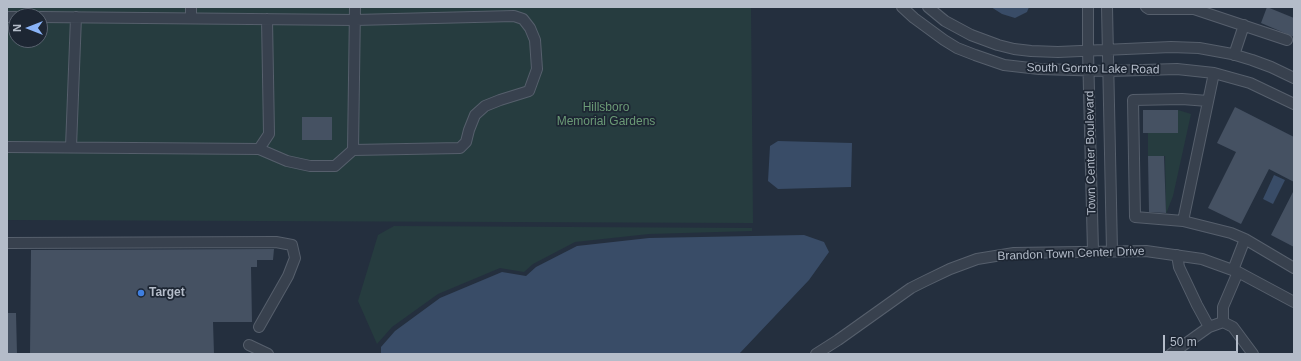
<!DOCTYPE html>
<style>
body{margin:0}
#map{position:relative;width:1301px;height:361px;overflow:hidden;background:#242f3e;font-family:Helvetica,sans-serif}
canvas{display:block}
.frame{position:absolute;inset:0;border:8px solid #b4bcc9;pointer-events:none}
.north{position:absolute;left:8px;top:8px;width:40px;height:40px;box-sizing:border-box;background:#1d2633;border:1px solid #59626f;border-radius:50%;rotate:270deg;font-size:11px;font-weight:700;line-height:16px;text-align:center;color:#b4bcc9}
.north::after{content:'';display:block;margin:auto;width:14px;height:18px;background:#8ab4f8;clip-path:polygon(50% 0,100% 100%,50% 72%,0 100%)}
.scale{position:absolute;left:1163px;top:335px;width:75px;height:18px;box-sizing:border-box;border:2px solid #b4bcc9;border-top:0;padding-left:5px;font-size:12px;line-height:14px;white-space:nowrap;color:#b4bcc9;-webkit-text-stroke:3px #1d2633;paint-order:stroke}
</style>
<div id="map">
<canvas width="1301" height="361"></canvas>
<div class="frame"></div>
<div class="north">N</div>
<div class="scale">50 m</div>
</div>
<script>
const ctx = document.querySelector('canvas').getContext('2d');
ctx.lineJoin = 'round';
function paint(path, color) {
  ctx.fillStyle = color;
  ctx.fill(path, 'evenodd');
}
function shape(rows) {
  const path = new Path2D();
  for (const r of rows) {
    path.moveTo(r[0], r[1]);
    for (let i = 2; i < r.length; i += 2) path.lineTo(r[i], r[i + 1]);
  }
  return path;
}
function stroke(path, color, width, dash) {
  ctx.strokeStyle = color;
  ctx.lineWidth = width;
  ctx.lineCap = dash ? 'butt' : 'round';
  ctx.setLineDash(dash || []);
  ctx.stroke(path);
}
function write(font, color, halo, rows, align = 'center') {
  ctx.font = font + ' Helvetica,sans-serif';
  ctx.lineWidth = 3.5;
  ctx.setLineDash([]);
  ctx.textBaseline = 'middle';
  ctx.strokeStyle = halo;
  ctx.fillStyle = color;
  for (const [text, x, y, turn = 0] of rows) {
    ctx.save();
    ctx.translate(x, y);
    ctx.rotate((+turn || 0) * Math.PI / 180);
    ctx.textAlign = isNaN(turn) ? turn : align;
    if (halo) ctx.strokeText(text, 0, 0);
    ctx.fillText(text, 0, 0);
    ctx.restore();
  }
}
const green = shape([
 [7,7,751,7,753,223,7,220],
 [16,16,40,16,40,40,16,40],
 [1178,110,1191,114,1173,196,1166,214,1165,156,1148,156,1148,133,1178,133],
 [394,226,752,228,752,231,649,234,575,242,533,264,524,272,500,268,438,294,392,327,377,344,358,301,378,235]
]);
const water = shape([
 [991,7,1029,7,1027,12,1015,18,1002,14],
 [778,141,852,143,851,187,778,189,768,181,770,146],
 [1274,175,1285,180,1273,204,1263,199],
 [804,235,824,242,829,252,809,280,739,354,381,354,381,347,395,331,440,298,502,272,526,276,536,267,577,246,649,238]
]);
const building = shape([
 [1267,7,1294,18,1294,37,1261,23],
 [1235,107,1294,137,1294,182,1269,169,1241,224,1208,208,1236,152,1217,143],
 [1143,110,1178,110,1178,133,1143,133],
 [302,117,332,117,332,140,302,140],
 [1148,156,1164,156,1166,213,1149,212],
 [1294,190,1294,247,1271,235],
 [274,249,273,260,257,260,257,267,251,267,252,322,213,322,214,354,30,354,31,250],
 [7,313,16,313,17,354,7,354]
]);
const minor = shape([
 [902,7,914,18,944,40,957,48,975,55,1004,65,1039,69,1109,71,1177,69,1214,73,1250,83,1294,104],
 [928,7,945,21,971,35,998,45,1014,49,1031,51,1058,52,1171,47,1199,48,1232,54,1252,60,1271,67,1294,78],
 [1088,7,1088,51,1093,251],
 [1107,7,1112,251],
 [1146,7,1149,9,1194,9,1287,40],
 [7,17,16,17],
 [40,17,355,20,514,16,523,19,530,28,535,40,537,69,529,91,500,100,485,106,475,115,469,130,466,142,460,148,353,150],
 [191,18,191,7],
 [1234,55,1244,25],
 [1214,73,1183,221,1231,233,1245,239,1233,270],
 [7,147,259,149,287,161,310,166,335,166,353,150,355,7],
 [71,147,76,17],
 [259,149,269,134,267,19],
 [1183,221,1135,217,1133,100,1182,99,1208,101],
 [1245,239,1294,268],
 [7,243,276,242,292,245,295,258,288,276,259,327],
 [1177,255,1179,267,1197,305,1209,327],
 [1223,322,1223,307,1238,272],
 [249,345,268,354],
 [816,354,838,340,911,288,925,281,950,269,977,259,1014,253,1146,251,1202,259,1238,272,1294,302],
 [1171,354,1209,327,1223,322,1233,327,1253,354]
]);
const markers = [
 [141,293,4,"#3f7fe0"]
];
const streetNames = [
 ["South Gornto Lake Road",1093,69,1],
 ["Town Center Boulevard",1091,153,-91],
 ["Brandon Town Center Drive",1071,254,-2]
];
const parkNames = [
 ["Hillsboro",606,108],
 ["Memorial Gardens",606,122]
];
const poiNames = [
 ["Target",149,293]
];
paint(green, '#263c3f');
paint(water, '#394c67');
paint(building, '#455162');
stroke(minor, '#565f6c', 12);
stroke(minor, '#38414e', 10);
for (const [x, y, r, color] of markers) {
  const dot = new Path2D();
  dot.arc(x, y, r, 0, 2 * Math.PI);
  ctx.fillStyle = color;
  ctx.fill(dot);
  stroke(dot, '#1d2633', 1.5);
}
write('12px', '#b4bcc9', '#1d2633', streetNames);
write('12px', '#6b9a76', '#1d2633', parkNames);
write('bold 12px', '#b4bcc9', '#1d2633', poiNames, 'left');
</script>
